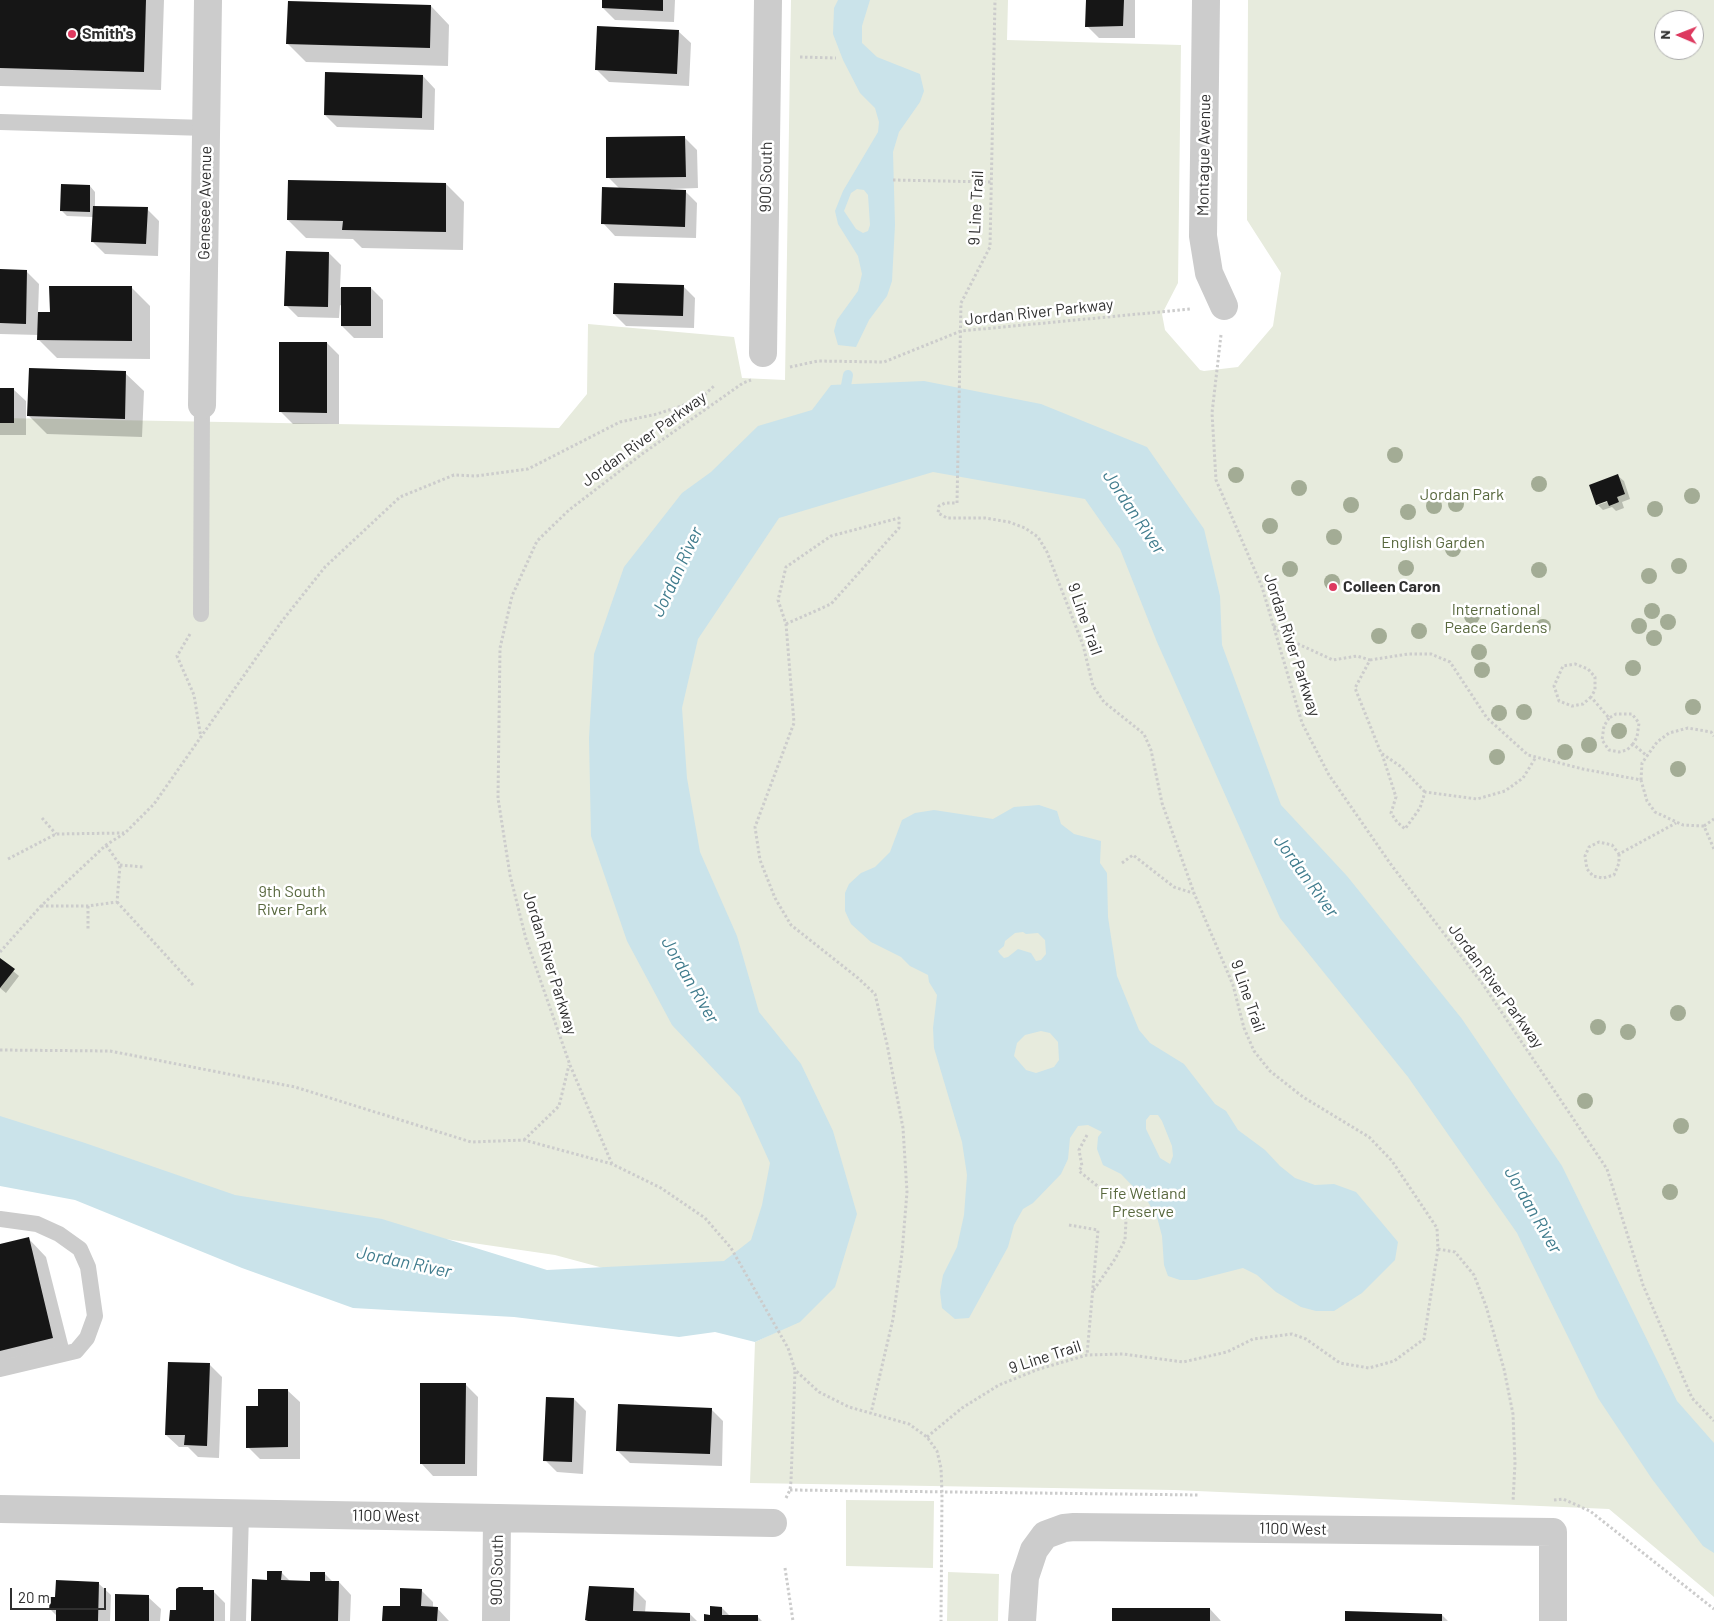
<!DOCTYPE html>
<style>
body{margin:0}
#map{position:relative;width:1714px;height:1621px;overflow:hidden;background:#fff;font-family:Barlow,sans-serif}
canvas{display:block}
.north{position:absolute;left:1654px;top:10px;width:50px;height:50px;box-sizing:border-box;background:#fff;border:1px solid #acacac;border-radius:50%;rotate:271deg;font-size:14px;font-weight:700;line-height:20px;text-align:center;color:#2f2f2f}
.north::after{content:'';display:block;margin:auto;width:18px;height:22px;background:#dd395f;clip-path:polygon(50% 0,100% 100%,50% 72%,0 100%)}
.scale{position:absolute;left:10px;top:1588px;width:96px;height:22px;box-sizing:border-box;border:2px solid #2f2f2f;border-top:0;padding-left:6px;font-size:15px;line-height:18px;white-space:nowrap;color:#2f2f2f;-webkit-text-stroke:4px #fff;paint-order:stroke}
</style>
<div id="map">
<canvas width="1714" height="1621"></canvas>
<div class="north">N</div>
<div class="scale">20 m</div>
</div>
<script>
const ctx = document.querySelector('canvas').getContext('2d');
ctx.lineJoin = 'round';
function paint(path, color) {
  ctx.fillStyle = color;
  ctx.fill(path, 'evenodd');
}
function shape(rows) {
  const path = new Path2D();
  for (const r of rows) {
    path.moveTo(r[0], r[1]);
    for (let i = 2; i < r.length; i += 2) path.lineTo(r[i], r[i + 1]);
  }
  return path;
}
function stroke(path, color, width, dash) {
  ctx.strokeStyle = color;
  ctx.lineWidth = width;
  ctx.lineCap = dash ? 'butt' : 'round';
  ctx.setLineDash(dash || []);
  ctx.stroke(path);
}
function write(font, color, halo, rows, align = 'center') {
  ctx.font = font + ' Barlow,sans-serif';
  ctx.lineWidth = 5;
  ctx.setLineDash([]);
  ctx.textBaseline = 'middle';
  ctx.strokeStyle = halo;
  ctx.fillStyle = color;
  for (const [text, x, y, turn = 0] of rows) {
    ctx.save();
    ctx.translate(x, y);
    ctx.rotate((+turn || 0) * Math.PI / 180);
    ctx.textAlign = isNaN(turn) ? turn : align;
    if (halo) ctx.strokeText(text, 0, 0);
    ctx.fillText(text, 0, 0);
    ctx.restore();
  }
}
const green = shape([
 [791,0,1008,0,1007,40,1181,45,1178,283,1162,314,1165,330,1200,370,1204,371,1238,367,1273,326,1281,273,1247,220,1248,0,1714,0,1714,1597,1609,1509,1174,1490,750,1483,755,1342,800,1321,555,1255,0,1174,0,418,559,428,587,394,588,324,734,337,742,378,785,380],
 [1664,20,1694,20,1694,50,1664,50],
 [846,1500,934,1501,933,1568,846,1566],
 [948,1572,999,1574,998,1621,947,1621]
]);
const water = shape([
 [838,0,870,0,862,26,862,43,877,57,920,74,924,91,920,102,899,132,893,152,895,225,892,281,887,296,869,320,856,347,838,345,834,331,837,320,858,291,862,274,858,256,838,224,835,211,843,191,878,132,879,122,875,108,860,93,843,60,833,34,834,8],
 [857,189,864,190,868,195,870,225,868,231,863,233,856,229,844,211,851,193],
 [924,381,1041,404,1147,447,1204,529,1220,596,1222,645,1281,805,1347,876,1462,1019,1562,1166,1677,1401,1714,1443,1714,1553,1703,1546,1652,1479,1598,1398,1517,1233,1408,1077,1280,918,1157,642,1120,549,1085,499,933,472,779,518,698,639,682,708,687,778,700,852,737,936,759,1012,801,1064,833,1131,857,1214,835,1287,800,1322,755,1342,715,1332,679,1337,514,1317,353,1308,242,1268,75,1200,0,1186,0,1116,85,1143,235,1195,382,1219,547,1270,724,1261,751,1240,762,1205,770,1163,740,1097,672,1025,627,941,591,836,589,738,594,654,624,567,682,493,711,472,758,426,812,410,831,385],
 [1039,805,1057,811,1061,824,1074,834,1101,841,1100,863,1107,873,1108,917,1117,976,1139,1030,1150,1043,1184,1064,1215,1104,1226,1111,1238,1130,1265,1150,1280,1166,1295,1178,1315,1185,1334,1184,1356,1192,1398,1242,1395,1260,1362,1293,1334,1311,1316,1311,1301,1307,1276,1292,1257,1275,1243,1268,1196,1280,1180,1280,1168,1276,1164,1265,1162,1236,1157,1217,1148,1202,1121,1174,1103,1165,1097,1149,1098,1137,1102,1132,1088,1125,1078,1126,1070,1138,1068,1159,1061,1174,1033,1203,1023,1209,1014,1225,1008,1247,969,1318,955,1319,942,1308,940,1292,943,1275,957,1247,964,1215,967,1175,962,1142,934,1048,933,1028,937,995,929,982,928,975,910,966,901,957,871,942,851,924,845,911,845,893,849,884,861,873,875,867,890,852,902,820,915,813,934,810,993,819,1014,807],
 [1023,932,1026,934,1038,933,1045,940,1046,954,1041,960,1036,961,1031,953,1018,949,1008,957,1004,958,1000,954,998,951,1004,946,1005,941,1015,933],
 [1041,1031,1050,1033,1058,1042,1059,1060,1054,1067,1036,1073,1026,1070,1014,1056,1017,1043,1025,1035],
 [1150,1115,1158,1115,1162,1121,1172,1146,1173,1156,1170,1164,1160,1158,1146,1129,1146,1120]
]);
const shadow = shape([
 [0,0,164,0,161,90,0,86],
 [604,0,675,0,674,22,615,20,603,8],
 [1087,0,1135,0,1135,38,1099,38,1087,26],
 [431,6,449,25,448,66,306,62,288,44],
 [678,31,691,43,689,86,609,82,597,70],
 [423,76,435,89,434,130,337,127,325,115],
 [685,138,697,150,698,188,671,189,671,191,685,191,697,203,696,238,615,236,603,223,620,189,608,177],
 [446,184,464,202,463,250,362,248,353,239,306,238,288,220],
 [90,186,95,192,95,207,147,209,159,221,158,256,105,254,93,242,93,217,67,216,62,211],
 [329,253,341,265,340,288,371,288,383,300,383,338,354,338,342,326,342,306,340,305,339,318,298,317,286,305],
 [0,271,27,272,39,284,38,313,51,313,132,288,150,306,150,359,57,358,39,340,39,335,0,334],
 [683,286,695,298,694,328,626,326,614,314],
 [327,343,339,355,339,424,293,424,281,412],
 [125,373,144,391,142,437,47,434,29,416],
 [0,389,13,389,26,401,26,435,0,435],
 [1618,476,1624,481,1630,499,1622,502,1624,508,1616,511,1612,507,1603,510,1597,504],
 [1613,498,1613,500,1598,505,1598,503],
 [0,960,19,976,6,993,0,988],
 [28,1238,46,1257,71,1356,0,1364,0,1245],
 [210,1365,222,1377,219,1458,198,1457,188,1447,179,1447,166,1435],
 [466,1385,478,1397,477,1476,433,1476,421,1463],
 [287,1390,300,1402,300,1459,260,1459,248,1447,260,1407],
 [574,1399,586,1411,583,1474,557,1472,545,1460],
 [711,1409,723,1421,722,1466,630,1463,618,1451],
 [281,1572,291,1582,311,1582,324,1573,333,1582,339,1582,351,1595,350,1621,252,1621,268,1581],
 [98,1583,111,1595,110,1621,57,1621,57,1616,51,1610],
 [202,1588,205,1591,213,1591,225,1603,225,1621,171,1621,177,1611],
 [634,1589,646,1601,645,1613,690,1614,697,1621,588,1621],
 [421,1590,433,1602,433,1608,437,1608,449,1621,383,1621],
 [148,1597,161,1609,160,1621,116,1621],
 [722,1608,730,1616,758,1617,762,1621,705,1621],
 [1210,1609,1221,1621,1114,1621],
 [1442,1615,1448,1621,1346,1621]
]);
const stream = shape([
 [844,396,848,375]
]);
const building = shape([
 [0,0,146,0,144,72,0,68],
 [602,0,663,0,663,11,602,8],
 [1086,0,1124,0,1123,26,1085,27],
 [288,1,431,5,430,48,286,44],
 [597,26,679,30,677,74,595,70],
 [325,72,423,75,422,118,324,115],
 [685,136,686,177,606,178,606,137],
 [288,180,446,183,446,232,342,230,343,221,287,220],
 [61,184,90,185,90,212,60,211],
 [602,187,686,190,685,227,601,224],
 [93,206,148,207,146,244,91,242],
 [286,251,329,252,328,307,284,306],
 [0,269,27,270,26,324,0,323],
 [614,283,684,285,683,316,613,314],
 [49,286,132,286,132,341,37,340,38,312,50,312],
 [341,287,371,287,371,326,341,326],
 [279,342,327,342,327,413,279,412],
 [29,368,126,371,125,419,27,416],
 [0,388,14,388,14,423,0,423],
 [1618,474,1625,494,1617,497,1619,502,1609,506,1607,501,1596,505,1589,485],
 [0,958,15,969,0,988],
 [29,1237,53,1338,0,1351,0,1244],
 [168,1362,210,1363,207,1446,184,1445,185,1435,165,1435],
 [420,1383,466,1383,465,1464,420,1464],
 [258,1389,288,1389,288,1447,246,1448,246,1406,258,1406],
 [546,1397,574,1398,572,1462,543,1461],
 [618,1404,712,1408,710,1454,616,1451],
 [267,1571,282,1571,281,1580,310,1581,310,1572,325,1572,325,1581,339,1581,338,1621,251,1621,252,1579,267,1580],
 [56,1580,99,1582,98,1621,56,1621,56,1610,49,1610,50,1597,55,1597],
 [589,1586,634,1588,633,1611,690,1613,690,1621,588,1621,585,1620],
 [179,1587,203,1587,203,1590,214,1590,214,1621,169,1621,170,1610,176,1610,176,1589],
 [400,1588,422,1589,421,1606,438,1607,437,1621,382,1621,383,1606,400,1606],
 [115,1594,149,1595,149,1621,115,1621],
 [710,1606,722,1607,722,1615,758,1615,758,1621,704,1621,704,1614,710,1615],
 [1112,1608,1210,1608,1210,1621,1112,1621],
 [1345,1611,1442,1614,1442,1621,1345,1621]
]);
const path = shape([
 [800,57,836,58],
 [893,180,991,182],
 [1221,335,1212,413,1216,480,1262,587,1302,723,1329,775,1392,866,1482,983,1607,1169,1643,1285,1692,1398,1714,1421],
 [790,367,818,361,884,362,961,331,1191,309],
 [786,624,831,604,899,528,899,518,831,536,786,567,778,600,786,624,794,723,755,827,760,860,775,898,791,925,858,978,875,994,887,1044,903,1128,907,1192,902,1253,893,1319,871,1413],
 [1274,626,1285,638,1333,660,1357,656,1370,660,1355,688,1381,753,1400,766,1425,792],
 [190,634,177,656,194,695,201,738],
 [1370,660,1408,654,1431,654,1450,662,1487,718,1528,755,1583,769,1641,780,1647,801,1655,812,1683,825,1704,826,1714,849],
 [1591,697,1583,704,1572,706,1559,701,1554,686,1563,666,1575,664,1588,669,1595,677,1595,690,1591,697,1609,718,1616,714,1632,714,1639,723,1637,737,1633,744,1647,756],
 [1609,718,1604,726,1602,740,1609,750,1619,752,1627,750,1633,744],
 [1382,754,1396,797,1391,813,1397,822,1405,829,1420,808,1425,792,1477,799,1505,791,1523,778,1536,757],
 [1641,780,1642,763,1657,742,1669,733,1688,728,1711,732,1714,736],
 [42,818,56,834],
 [1704,826,1714,819],
 [1619,854,1619,863,1614,875,1603,878,1593,876,1587,869,1585,856,1589,847,1599,842,1612,845,1619,854,1676,823],
 [8,859,56,834,124,833],
 [1122,863,1133,855,1174,887,1193,893],
 [120,865,143,867],
 [117,902,193,985],
 [41,906,88,906,117,902,120,865,106,845],
 [88,906,88,929],
 [0,952,41,906,106,845,125,833,154,804,282,621,325,567,400,497,454,475,476,476,528,469,620,422,657,414,699,400,715,385],
 [0,1050,110,1051,295,1087,471,1142,524,1140,612,1164,661,1188,705,1218,731,1248,788,1348,795,1370,819,1392,849,1407,909,1424,927,1437,937,1451,941,1468,942,1493,941,1621],
 [1087,1135,1079,1150,1082,1166,1079,1171,1117,1202,1126,1220,1125,1240,1115,1259,1093,1291],
 [524,1140,559,1106,569,1065],
 [612,1164,570,1065,526,939,510,875,498,798,500,648,512,596,537,541,569,510,642,454,743,383,751,380],
 [1069,1225,1098,1230,1087,1355],
 [1438,1249,1455,1252,1474,1275,1486,1306,1504,1369,1513,1414,1515,1463,1513,1502],
 [927,1437,962,1408,999,1385,1039,1369,1087,1355,1123,1354,1183,1362,1227,1352,1253,1339,1292,1334,1306,1339,1340,1363,1369,1368,1394,1361,1424,1339,1438,1249,1437,1228,1392,1161,1369,1137,1303,1097,1270,1071,1254,1051,1244,1028,1233,985,1194,893,1162,803,1151,750,1144,734,1104,702,1093,686,1083,645,1047,552,1038,537,1025,528,1009,522,985,518,947,518,938,513,939,506,945,503,957,503,961,303,990,247,995,0],
 [790,1490,1200,1495],
 [786,1498,790,1490,791,1481,795,1371],
 [1554,1500,1563,1499,1590,1511,1714,1609],
 [785,1568,793,1621]
]);
const service = shape([
 [0,122,206,128],
 [201,614,202,405],
 [0,1219,37,1224,59,1234,80,1249,88,1267,95,1316,87,1338,76,1351,0,1369],
 [238,1621,241,1513]
]);
const minor = shape([
 [1206,0,1203,236,1209,273,1224,306],
 [763,353,768,0],
 [202,405,208,0],
 [0,1509,773,1523],
 [496,1621,497,1518],
 [1022,1621,1025,1577,1034,1550,1045,1535,1064,1528,1074,1527,1553,1532,1553,1621]
]);
const trees = [
 [1395,455],
 [1236,475],
 [1539,484],
 [1299,488],
 [1692,496],
 [1456,504],
 [1351,505],
 [1434,506],
 [1655,509],
 [1408,512],
 [1270,526],
 [1334,537],
 [1453,549],
 [1679,566],
 [1406,568],
 [1290,569],
 [1539,570],
 [1649,576],
 [1332,582],
 [1652,611],
 [1472,616],
 [1668,622],
 [1639,626],
 [1543,627],
 [1419,631],
 [1379,636],
 [1654,638],
 [1479,652],
 [1633,668],
 [1482,670],
 [1693,707],
 [1524,712],
 [1499,713],
 [1619,731],
 [1589,745],
 [1565,752],
 [1497,757],
 [1678,769],
 [1678,1013],
 [1598,1027],
 [1628,1032],
 [1585,1101],
 [1681,1126],
 [1670,1192]
];
const markers = [
 [72,34,5,"#dd395f"],
 [1333,587,5,"#dd395f"]
];
const poiNames = [
 ["Smith's",82,34],
 ["Colleen Caron",1343,587]
];
const streetNames = [
 ["Montague Avenue",1204,155,-89],
 ["900 South",766,177,-89],
 ["Genesee Avenue",205,203,-89],
 ["9 Line Trail",976,208,-87],
 ["Jordan River Parkway",1039,312,-6],
 ["Jordan River Parkway",644,439,-36],
 ["9 Line Trail",1085,619,71],
 ["Jordan River Parkway",1292,645,72],
 ["Jordan River Parkway",550,963,73],
 ["Jordan River Parkway",1496,986,54],
 ["9 Line Trail",1248,996,71],
 ["9 Line Trail",1045,1357,-18],
 ["1100 West",386,1516,1],
 ["1100 West",1293,1529,1],
 ["900 South",497,1570,-89]
];
const parkNames = [
 ["Jordan Park",1462,495],
 ["English Garden",1433,543],
 ["International",1496,610],
 ["Peace Gardens",1496,628],
 ["9th South",292,892],
 ["River Park",292,910],
 ["Fife Wetland",1143,1194],
 ["Preserve",1143,1212]
];
const waterNames = [
 ["Jordan River",1134,512,56],
 ["Jordan River",677,572,-65],
 ["Jordan River",1306,876,54],
 ["Jordan River",690,980,60],
 ["Jordan River",1533,1210,60],
 ["Jordan River",404,1262,12]
];
paint(green, '#e7ebdd');
paint(water, '#cae3ea');
paint(shadow, '#0003');
stroke(stream, '#cae3ea', 10);
paint(building, '#161616');
stroke(path, '#ccc', 3, [2.5, 2.5]);
stroke(service, '#ccc', 16);
stroke(minor, '#ccc', 28);
ctx.fillStyle = '#a3ac95';
for (const [x, y] of trees) {
  ctx.beginPath();
  ctx.arc(x, y, 8, 0, 2 * Math.PI);
  ctx.fill();
}
for (const [x, y, r, color] of markers) {
  const dot = new Path2D();
  dot.arc(x, y, r, 0, 2 * Math.PI);
  ctx.fillStyle = color;
  ctx.fill(dot);
  stroke(dot, '#fff', 2);
}
write('bold 16px', '#2f2f2f', '#fff', poiNames, 'left');
write('16px', '#2f2f2f', '#fff', streetNames);
write('16px', '#58683e', '#fff', parkNames);
write('italic 18px', '#407c8d', '#fff', waterNames);
</script>
